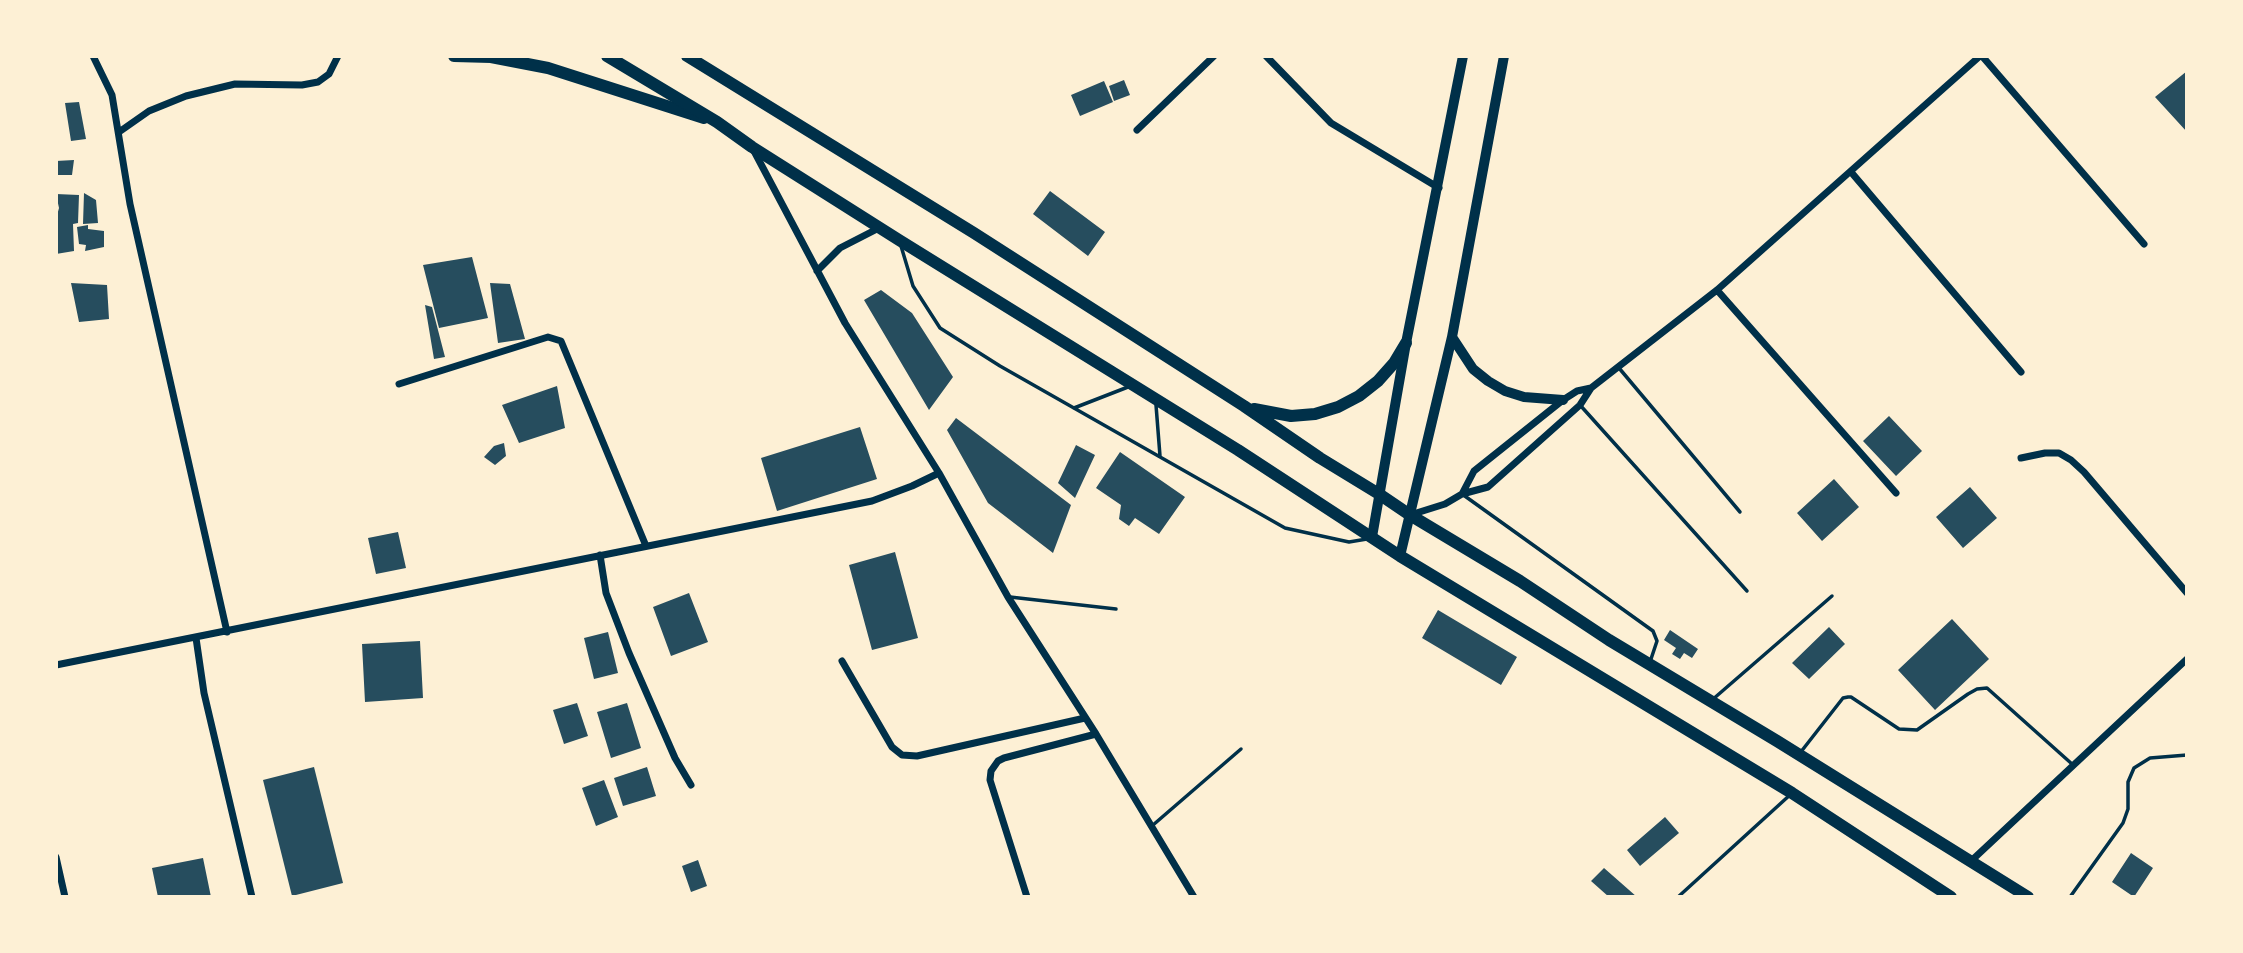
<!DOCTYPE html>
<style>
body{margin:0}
#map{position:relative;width:2243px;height:953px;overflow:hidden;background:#fdf0d5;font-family:Signika,sans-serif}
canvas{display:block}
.frame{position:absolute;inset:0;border:58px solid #fdf0d5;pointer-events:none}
</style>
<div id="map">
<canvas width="2243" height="953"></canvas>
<div class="frame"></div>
</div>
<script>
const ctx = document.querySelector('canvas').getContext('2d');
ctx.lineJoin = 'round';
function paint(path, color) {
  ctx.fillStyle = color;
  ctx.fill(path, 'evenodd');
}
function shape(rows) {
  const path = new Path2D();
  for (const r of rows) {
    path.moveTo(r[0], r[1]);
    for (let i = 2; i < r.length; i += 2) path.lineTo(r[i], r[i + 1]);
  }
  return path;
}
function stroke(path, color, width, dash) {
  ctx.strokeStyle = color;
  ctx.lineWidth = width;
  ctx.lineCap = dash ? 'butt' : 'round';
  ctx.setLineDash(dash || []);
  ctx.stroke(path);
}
const building = shape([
 [2187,71,2187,132,2155,97],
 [1124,80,1130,95,1114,101,1109,86],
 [1104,81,1113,102,1080,116,1071,95],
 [79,102,86,139,71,141,65,103],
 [74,160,72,175,56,175,56,161],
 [1050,191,1105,232,1088,256,1033,214],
 [84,193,96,200,98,223,83,224],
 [56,194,79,195,78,223,73,224,74,251,56,254,56,219,59,208],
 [88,225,88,229,104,231,104,247,85,251,86,245,79,244,77,227],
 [472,257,488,318,439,328,423,265],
 [71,283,107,285,109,319,79,322],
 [490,283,510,284,525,339,498,343],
 [881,290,912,313,953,377,929,410,864,300],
 [425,305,432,307,445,357,434,359],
 [557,386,565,428,519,443,502,405],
 [1889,416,1922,451,1896,476,1863,441],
 [956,418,1071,505,1053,553,988,503,947,430],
 [860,427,877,479,777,511,761,458],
 [504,443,506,456,495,465,484,457,494,446],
 [1076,445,1095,455,1075,498,1058,483],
 [1120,452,1185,497,1159,534,1135,518,1129,526,1119,519,1121,505,1096,488],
 [1834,479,1859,507,1822,541,1797,513],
 [1970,487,1997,518,1963,548,1936,517],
 [398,532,406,568,376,574,368,538],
 [895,552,918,638,872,650,849,565],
 [689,593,708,642,671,656,653,607],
 [1438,610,1517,657,1501,685,1422,638],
 [1952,619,1989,659,1935,710,1898,670],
 [1829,627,1845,644,1809,679,1792,663],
 [1670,630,1698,649,1692,658,1684,653,1680,659,1672,654,1676,648,1664,640],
 [608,632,618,673,594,679,584,638],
 [420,641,423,698,365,702,362,644],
 [577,703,588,736,564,744,553,710],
 [627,703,641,748,611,758,597,712],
 [314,767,343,883,292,896,263,780],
 [647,767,656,796,623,806,614,778],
 [604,780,618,817,596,826,582,788],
 [1665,817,1679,833,1640,866,1627,850],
 [2131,853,2153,868,2134,897,2112,882],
 [203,858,211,897,158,897,152,868],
 [698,860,707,886,691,892,682,866],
 [1604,868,1637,897,1609,897,1591,881]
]);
const service = shape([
 [901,246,913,286,940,328,1000,366,1285,528,1349,542,1367,539],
 [1619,368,1740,512],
 [1156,405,1160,456],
 [1580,405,1747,591],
 [1074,408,1128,387],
 [1462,494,1653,631,1657,641,1650,662],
 [1010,597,1116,609],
 [1712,700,1832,596],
 [1800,753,1843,698,1848,697,1851,697,1899,729,1917,730,1968,694,1977,689,1987,688,2072,764],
 [1153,825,1241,749],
 [1678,897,1791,794],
 [2070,897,2123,823,2128,809,2128,782,2134,768,2150,758,2187,755]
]);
const minor = shape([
 [93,56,112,95,130,204,227,632],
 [1266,56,1331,123,1439,188],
 [1982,56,2144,244],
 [1137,130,1214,56],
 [119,132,149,111,186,96,235,84,302,85,318,82,329,74,338,56],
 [754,151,845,323,939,473,1008,597,1096,734,1194,897],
 [1851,172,2021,372],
 [817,271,840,248,879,228],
 [1717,290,1896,493],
 [399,384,548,337,561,341,646,546],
 [2021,458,2045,453,2059,453,2071,460,2084,472,2187,593],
 [1462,494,1474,471,1563,400,1577,391,1591,388,1717,290,1980,56],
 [1410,515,1445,504,1462,494,1488,487,1580,405,1591,388],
 [600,555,606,593,629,653,675,758,691,785],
 [196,638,204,693,252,897],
 [842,661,892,747,902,755,917,756,1085,718],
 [56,665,872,501,912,486,939,473],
 [56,857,65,897],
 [1970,862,2187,659],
 [1027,897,990,780,991,771,998,761,1004,758,1096,734]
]);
const secondary = shape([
 [1452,337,1473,369,1488,381,1505,391,1524,397,1563,400],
 [1372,537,1406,343,1463,56],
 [1400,556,1452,337,1504,56]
]);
const primary = shape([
 [454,56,491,57,548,68,704,118]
]);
const trunk = shape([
 [607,56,717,122,752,147,899,240,1238,450,1400,556,1792,793,1951,897],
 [687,56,974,233,1244,406,1320,458,1379,494,1410,515,1520,581,1609,640,1777,741,2028,897],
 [1254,409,1291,416,1315,414,1338,407,1359,396,1378,381,1394,363,1406,343]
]);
paint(building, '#264d5e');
stroke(service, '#003049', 3.5);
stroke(minor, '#003049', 7);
stroke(secondary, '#003049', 10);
stroke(primary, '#003049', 12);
stroke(trunk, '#003049', 12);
</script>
